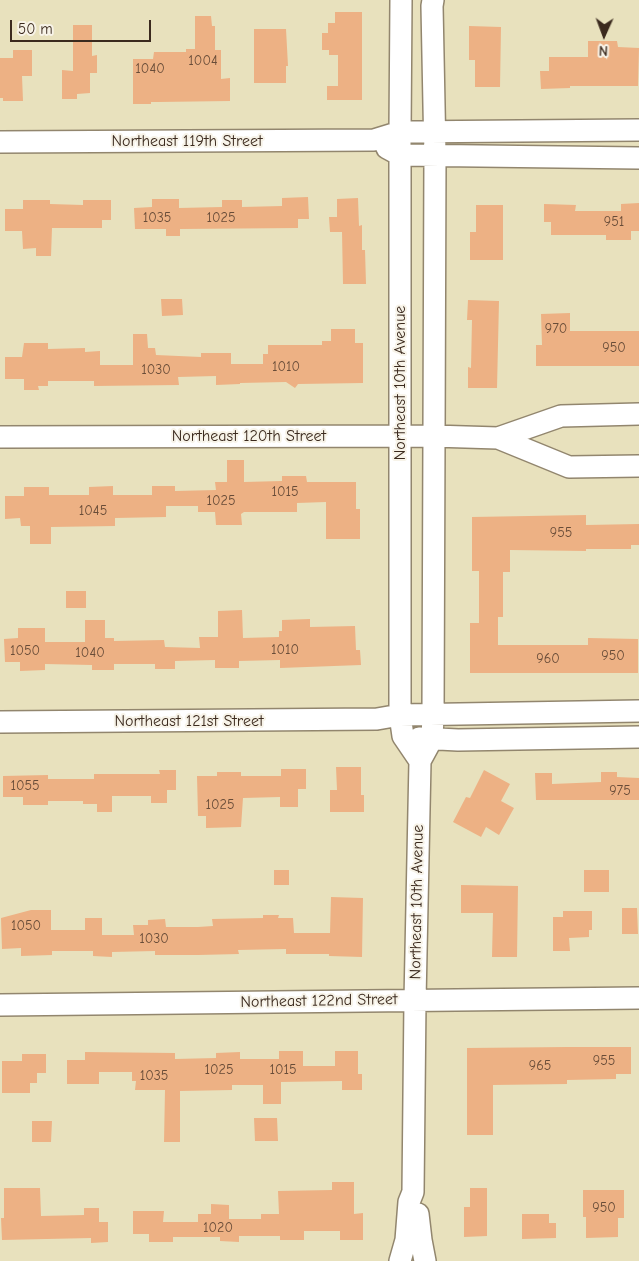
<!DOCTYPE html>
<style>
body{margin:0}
#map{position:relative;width:639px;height:1261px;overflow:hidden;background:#e8e1bd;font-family:"Comic Neue",sans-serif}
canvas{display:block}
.north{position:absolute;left:579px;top:10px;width:50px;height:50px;-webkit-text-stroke:4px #f7f3e8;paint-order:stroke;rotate:182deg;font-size:14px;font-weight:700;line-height:20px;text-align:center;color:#3b2a1e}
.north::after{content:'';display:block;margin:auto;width:18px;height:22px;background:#3b2a1e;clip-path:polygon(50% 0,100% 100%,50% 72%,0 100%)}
.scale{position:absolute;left:10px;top:20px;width:141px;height:22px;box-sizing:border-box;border:2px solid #3b2a1e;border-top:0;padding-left:6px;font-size:15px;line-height:18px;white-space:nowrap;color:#3b2a1e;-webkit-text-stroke:4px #f7f3e8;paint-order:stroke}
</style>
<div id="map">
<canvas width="639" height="1261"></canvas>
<div class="north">N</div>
<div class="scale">50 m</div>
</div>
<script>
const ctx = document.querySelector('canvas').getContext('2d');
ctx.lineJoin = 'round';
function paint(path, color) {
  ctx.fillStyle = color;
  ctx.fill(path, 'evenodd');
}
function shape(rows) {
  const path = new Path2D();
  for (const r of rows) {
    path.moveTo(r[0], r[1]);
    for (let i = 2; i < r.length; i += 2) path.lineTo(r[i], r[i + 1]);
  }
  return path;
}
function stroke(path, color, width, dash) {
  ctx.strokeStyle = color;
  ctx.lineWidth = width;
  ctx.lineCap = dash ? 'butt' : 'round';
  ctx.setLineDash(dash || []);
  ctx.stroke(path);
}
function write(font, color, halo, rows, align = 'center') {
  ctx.font = font + ' "Comic Neue",sans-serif';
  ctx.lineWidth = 4;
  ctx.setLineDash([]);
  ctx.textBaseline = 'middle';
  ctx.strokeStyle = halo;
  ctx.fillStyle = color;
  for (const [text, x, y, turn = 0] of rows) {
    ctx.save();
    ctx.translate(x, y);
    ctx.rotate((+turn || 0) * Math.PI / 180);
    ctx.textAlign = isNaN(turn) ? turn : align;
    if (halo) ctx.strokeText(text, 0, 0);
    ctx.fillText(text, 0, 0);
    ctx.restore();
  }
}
const building = shape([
 [335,12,362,12,362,100,327,100,327,86,338,86,338,55,329,55,329,50,322,50,322,33,328,33,328,23,335,23],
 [195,16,211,16,212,26,215,26,215,50,221,50,221,79,230,78,230,101,158,102,151,102,151,104,133,104,133,59,153,59,154,52,186,52,186,49,195,49],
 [73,25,92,25,92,56,97,55,97,73,90,73,90,93,77,94,77,99,62,99,62,70,73,71],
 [469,26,501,27,500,87,475,87,475,60,469,60],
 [254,29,286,29,288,66,286,66,286,83,254,83],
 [588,41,617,41,618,47,639,48,638,86,570,86,570,88,541,89,540,71,549,71,549,57,588,57],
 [13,50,32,50,32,76,22,76,23,101,3,101,3,98,0,98,0,58,13,58],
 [308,197,309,219,298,219,298,228,180,229,180,236,166,236,166,229,135,229,134,208,152,207,152,199,179,199,179,208,222,207,222,200,242,200,242,207,282,206,282,198],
 [358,198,359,226,362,225,362,250,365,250,366,284,343,284,342,232,330,232,329,217,337,217,337,199],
 [23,200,50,200,50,204,83,205,83,200,111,200,111,220,102,220,102,228,52,228,51,256,36,256,36,248,23,249,22,231,5,231,5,209,23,209],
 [639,203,639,231,631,231,631,240,606,240,606,235,551,235,551,222,544,222,544,204,576,205,575,211,621,211,621,204],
 [476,205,503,205,503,260,470,260,470,232,476,232],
 [161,299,182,299,183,315,162,316],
 [468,300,499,301,497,388,468,388,468,367,471,368,472,320,467,320],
 [570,313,570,331,639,331,639,366,536,366,536,345,542,345,541,314],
 [331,329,355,329,355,343,363,343,363,383,298,384,295,388,286,382,240,383,240,384,216,385,216,376,178,377,179,385,94,386,94,381,48,381,48,386,38,386,39,390,24,390,24,379,5,379,5,357,22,357,24,343,48,343,48,349,85,348,85,352,100,351,100,365,133,365,133,334,147,334,148,348,155,348,156,355,201,357,201,353,231,353,231,364,263,364,263,354,268,354,268,345,322,345,322,341,331,341],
 [227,460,244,460,244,482,282,481,282,476,306,476,307,482,356,482,356,509,360,509,360,539,326,539,326,502,297,503,297,512,244,512,241,514,242,525,216,525,215,512,198,512,198,506,166,506,166,517,115,518,115,526,51,527,51,544,30,544,30,526,21,526,20,518,5,519,5,496,24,496,24,487,49,487,49,495,89,495,89,487,113,486,113,495,152,495,152,486,175,486,175,491,216,490,215,482,227,482],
 [586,515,586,525,639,524,639,545,631,545,631,549,586,549,586,551,510,550,510,572,503,572,503,617,498,617,498,645,588,645,588,638,638,639,638,673,470,673,470,623,479,623,479,571,472,571,472,517],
 [66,591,86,591,86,608,66,608],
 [242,610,243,638,279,637,279,631,282,631,282,620,310,619,310,627,355,626,356,650,360,650,361,665,280,668,280,660,239,661,239,668,215,668,215,660,175,661,175,669,155,669,155,664,114,664,114,670,92,670,92,665,45,664,45,670,20,671,20,662,5,662,4,639,18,638,18,628,45,628,45,642,85,642,85,620,105,620,105,638,114,638,114,641,164,640,165,647,200,648,199,637,218,637,218,611],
 [336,767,361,767,361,795,364,795,364,812,330,812,330,790,337,790],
 [281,769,306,769,306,789,298,789,298,807,280,807,280,797,243,798,241,827,206,828,206,816,198,816,197,776,217,776,217,772,241,772,241,776,281,776],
 [159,770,176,770,176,790,167,790,167,803,151,803,151,796,112,796,112,812,97,812,97,804,83,804,83,801,48,801,48,805,23,805,23,797,3,797,3,776,48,775,48,779,94,779,94,774,160,774],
 [484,770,510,784,501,801,514,808,499,835,486,827,481,837,453,822,466,797,470,798],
 [601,772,617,772,617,777,639,778,639,800,536,800,535,773,552,773,552,784,601,782],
 [274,870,289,870,289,885,274,885],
 [584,870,609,870,609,892,584,892],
 [461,885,518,886,517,957,492,957,493,913,461,913],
 [331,897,363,898,362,957,329,956,329,954,286,954,286,949,238,950,239,954,198,955,155,955,155,951,112,952,112,957,93,956,93,951,52,951,52,955,21,956,21,948,2,949,1,918,31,910,51,910,51,930,85,930,85,918,102,918,102,935,134,935,133,925,148,925,148,920,165,919,166,927,198,927,213,926,212,919,263,918,263,915,279,915,278,918,293,918,294,933,330,933],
 [622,908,637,908,638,934,622,934],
 [563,911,592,911,592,930,589,930,589,937,569,938,570,951,553,951,553,917,563,917],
 [567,1047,631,1047,631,1074,616,1074,616,1079,567,1080,567,1084,493,1085,493,1135,467,1135,467,1048],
 [279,1051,303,1051,303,1066,335,1066,335,1051,358,1051,358,1074,362,1074,362,1090,342,1090,342,1081,281,1082,281,1104,263,1104,263,1085,232,1085,232,1090,180,1091,180,1142,164,1142,165,1090,135,1090,136,1081,132,1081,132,1072,99,1072,99,1084,67,1084,67,1060,85,1060,85,1052,175,1053,175,1059,216,1058,216,1053,240,1052,240,1059,279,1059],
 [22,1054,46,1054,46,1073,37,1073,37,1083,30,1083,30,1093,2,1093,2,1061,22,1061],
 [254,1118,277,1118,278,1141,255,1141],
 [32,1121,52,1121,51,1142,32,1142],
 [332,1182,354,1182,354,1214,363,1213,363,1240,340,1240,340,1231,304,1231,304,1240,280,1240,280,1236,239,1236,239,1242,220,1241,220,1237,173,1237,173,1242,149,1242,149,1234,133,1234,133,1211,164,1211,163,1222,198,1222,198,1214,211,1214,211,1204,229,1205,229,1219,261,1219,261,1214,279,1214,278,1191,332,1190],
 [4,1188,40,1188,41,1216,84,1215,84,1208,99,1208,99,1222,108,1222,108,1242,91,1243,91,1238,2,1240,1,1218,4,1218],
 [470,1188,487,1188,487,1236,464,1237,464,1207,470,1207],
 [583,1190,624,1190,624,1218,618,1218,618,1237,586,1238,586,1217,583,1217],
 [522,1214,549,1214,549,1223,556,1223,556,1238,522,1239]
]);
const street = shape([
 [401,0,400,132,400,715,403,736,420,761],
 [0,142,374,140,400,132,639,130],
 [387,148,400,155,639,158],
 [0,437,433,436,498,438,569,467,639,466],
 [498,438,561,416,639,414],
 [0,722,377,719,400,715,639,711],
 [419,738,458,740,639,737],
 [0,1005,639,998],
 [418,1214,421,1240,425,1261],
 [400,1261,406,1240,409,1202,413,1192,415,1000,420,761,432,739,433,715,435,155,432,6,433,0]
]);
const numberNames = [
 ["1004",203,61],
 ["1040",150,69],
 ["1035",157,218],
 ["1025",221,218],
 ["951",614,222],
 ["970",556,329],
 ["950",614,348],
 ["1010",286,367],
 ["1030",156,370],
 ["1015",285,492],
 ["1025",221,501],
 ["1045",93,511],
 ["955",561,533],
 ["1010",285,650],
 ["1050",25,651],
 ["1040",90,653],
 ["950",613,656],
 ["960",548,659],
 ["1055",25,786],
 ["975",620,791],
 ["1025",220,805],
 ["1050",26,926],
 ["1030",154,939],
 ["955",604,1061],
 ["965",540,1066],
 ["1025",219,1070],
 ["1015",283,1070],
 ["1035",154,1076],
 ["950",604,1208],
 ["1020",218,1228]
];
const streetNames = [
 ["Northeast 119th Street",187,141],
 ["Northeast 10th Avenue",400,383,-90],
 ["Northeast 120th Street",249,436],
 ["Northeast 121st Street",189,721],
 ["Northeast 10th Avenue",417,902,-89],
 ["Northeast 122nd Street",319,1001,-1]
];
paint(building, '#edb184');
stroke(street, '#92866e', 24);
stroke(street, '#fff', 21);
write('14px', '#684c38', null, numberNames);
write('16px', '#3b2a1e', '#f7f3e8', streetNames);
</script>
